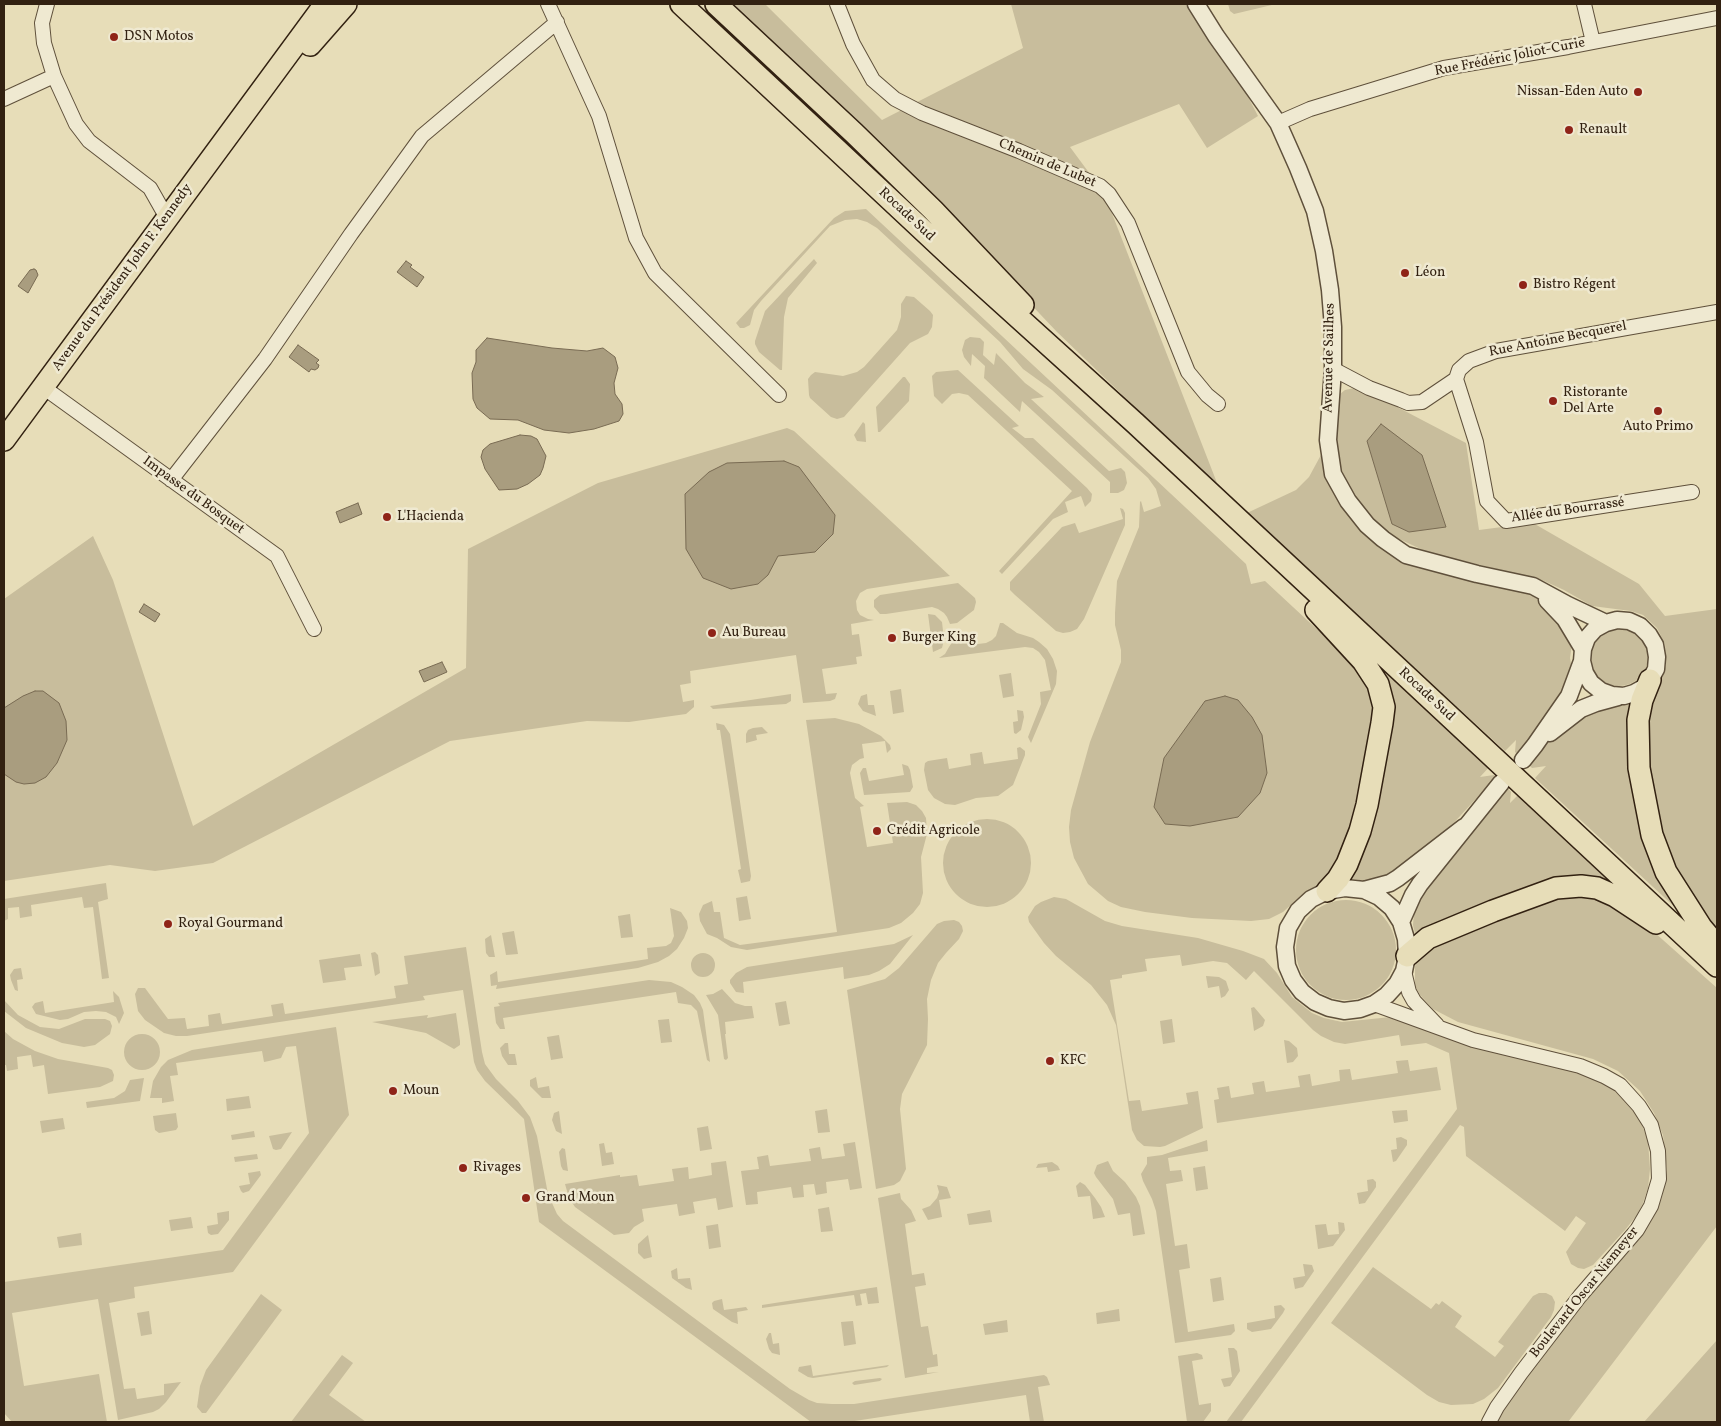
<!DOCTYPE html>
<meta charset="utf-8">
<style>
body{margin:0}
#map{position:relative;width:1721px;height:1426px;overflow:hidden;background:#e7ddb8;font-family:Vollkorn,serif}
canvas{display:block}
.frame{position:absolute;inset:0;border:5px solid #322111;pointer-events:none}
</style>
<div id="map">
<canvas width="1721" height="1426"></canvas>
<div class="frame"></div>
</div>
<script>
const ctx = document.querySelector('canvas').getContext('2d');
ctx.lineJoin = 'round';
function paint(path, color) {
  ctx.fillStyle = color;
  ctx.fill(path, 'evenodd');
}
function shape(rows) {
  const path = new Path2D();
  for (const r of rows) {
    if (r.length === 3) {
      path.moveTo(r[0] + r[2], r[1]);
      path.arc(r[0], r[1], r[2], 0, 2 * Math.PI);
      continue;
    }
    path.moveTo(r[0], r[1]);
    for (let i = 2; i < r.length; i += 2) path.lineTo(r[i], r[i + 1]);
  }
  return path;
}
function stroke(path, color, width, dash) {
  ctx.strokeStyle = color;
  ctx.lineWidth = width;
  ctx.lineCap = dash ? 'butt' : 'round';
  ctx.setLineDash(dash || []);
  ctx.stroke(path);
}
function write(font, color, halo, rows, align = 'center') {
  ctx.font = font + ' Vollkorn,serif';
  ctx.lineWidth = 5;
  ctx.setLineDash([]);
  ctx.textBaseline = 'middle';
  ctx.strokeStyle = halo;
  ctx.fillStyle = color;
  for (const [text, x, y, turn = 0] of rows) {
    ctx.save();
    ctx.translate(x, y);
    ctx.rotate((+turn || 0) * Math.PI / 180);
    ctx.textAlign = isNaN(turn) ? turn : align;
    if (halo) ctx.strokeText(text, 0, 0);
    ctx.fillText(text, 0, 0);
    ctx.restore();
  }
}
const green = shape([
 [730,4,765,4,882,120,1023,48,1011,4,1200,4,1258,116,1207,148,1179,104,1070,147,1104,193,1219,488,1057,332,898,164],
 [1228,4,1276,4,1234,14,1230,11],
 [866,209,1246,564,1251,584,1265,581,1363,672,1376,704,1355,830,1326,881,1304,893,1283,912,1269,919,1251,921,1192,918,1145,912,1121,907,1108,901,1088,884,1074,858,1070,842,1069,827,1071,810,1090,742,1121,662,1121,650,1115,625,1115,613,1117,581,1139,527,1140,502,1141,501,1144,512,1161,506,1156,489,1148,478,1052,390,1023,369,1000,342,877,228,867,222,857,219,845,220,830,226,761,301,754,310,750,325,744,328,740,328,736,323,834,218,845,211],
 [814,259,817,263,788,298,784,317,782,370,780,370,759,352,755,344,755,341,765,311],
 [906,296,914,297,930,311,933,315,932,327,928,334,910,343,844,417,837,419,831,417,810,398,809,395,808,379,811,375,815,372,843,376,857,372,864,367,897,330,901,317,901,304],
 [970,337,980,338,984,342,983,355,994,365,996,353,1025,383,1044,397,1031,399,1109,471,1121,468,1125,472,1127,483,1124,490,1118,493,1110,493,1110,482,1022,401,1020,412,984,378,985,366,972,354,971,366,964,357,962,350,965,340],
 [958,370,1019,426,1012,428,1025,438,1033,438,1087,488,1092,494,1091,501,1085,507,1081,496,1065,502,1068,512,1053,519,1002,574,999,571,1072,491,968,395,959,393,952,394,942,404,934,396,932,376,936,372],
 [903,377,905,377,910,384,909,401,880,432,878,432,876,407],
 [1359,387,1466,443,1479,530,1533,523,1639,584,1665,616,1717,609,1717,930,1682,886,1664,844,1647,767,1643,714,1663,674,1666,665,1665,644,1657,628,1643,615,1631,611,1592,606,1564,590,1542,580,1427,552,1395,537,1380,526,1359,503,1349,487,1340,466,1334,429,1336,400,1340,394,1345,390],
 [863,422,865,424,866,442,857,441,854,435],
 [787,428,794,431,950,576,867,589,860,593,856,601,857,610,860,615,868,619,874,620,851,624,852,635,859,634,862,656,856,657,857,664,822,669,826,694,837,693,835,699,830,701,803,703,796,655,690,671,691,683,680,685,683,702,694,700,694,707,686,714,629,722,587,721,450,741,213,863,155,871,110,865,4,881,4,599,93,536,113,580,193,826,466,668,468,549,598,483],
 [1322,453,1329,480,1345,511,1374,541,1524,592,1542,600,1554,610,1572,644,1570,658,1572,669,1567,690,1518,755,1515,752,1516,740,1505,751,1247,513,1296,490,1309,477],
 [1120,508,1123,509,1125,513,1125,525,1084,619,1077,629,1070,632,1063,633,1056,631,1015,595,1010,590,1010,582,1062,527,1075,523,1079,533,1123,519],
 [958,583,975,598,976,602,974,610,957,623,950,624,947,617,944,613,938,609,932,607,886,614,880,614,874,607,874,600,880,595],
 [928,614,935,615,942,622,944,640,942,648,933,652],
 [1000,623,1003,623,1017,633,1033,638,1039,642,1047,649,1053,659,1057,671,1056,684,1031,743,1028,737,1041,704,1040,692,1051,690,1045,660,1039,652,1033,648,1025,647,939,658,945,654,949,647,951,644,951,636,962,636,978,644,986,643,992,640,996,636],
 [1619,657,29],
 [1368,654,1491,765,1480,777,1494,775,1496,777,1449,828,1388,877,1371,882,1348,878,1387,733],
 [1011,673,1014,696,1003,698,999,675],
 [901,689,904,712,893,714,890,691],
 [791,694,791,701,786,704,713,709,710,706],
 [867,694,868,705,874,705,876,716,863,711,858,704,861,696],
 [1633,702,1678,910,1535,778,1546,766,1532,768,1528,764,1554,736,1598,706],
 [1017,710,1023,711,1024,717,1021,730,1016,734,1014,733,1013,722,1018,721],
 [835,718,859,724,881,736,890,745,891,749,887,753,885,741,862,744,864,758,860,759,852,765,850,773,855,798,864,806,860,807,867,847,893,843,887,803,907,802,916,805,922,811,926,818,927,834,921,857,923,893,920,904,913,913,901,923,889,928,747,950,731,947,717,938,707,934,700,921,699,914,703,905,712,901,714,912,720,912,724,938,740,945,837,932,806,720],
 [716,723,724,725,730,734,751,876,750,881,746,882,741,883,738,870,741,869,720,730,717,730],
 [762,727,768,733,756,735,757,740,746,743,746,734,748,730,753,728],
 [1020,747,1025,751,1025,755,1013,785,998,796,976,798,955,805,945,804,934,798,928,790,924,770,925,763,928,761,947,758,949,769,971,765,970,754,982,752,984,764,1018,759,1017,748],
 [902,764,908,766,910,770,913,787,910,792,864,795,860,773,863,768,866,768,869,781,904,775],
 [1507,787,1511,792,1510,803,1520,793,1617,885,1610,884,1416,938,1413,925,1414,913,1418,899],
 [987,863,44],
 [106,883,108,899,98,902,109,978,102,979,93,907,84,908,82,897,31,905,32,916,20,918,19,907,8,908,8,919,4,921,4,899],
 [1598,894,1654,932,1717,988,1717,1226,1568,1422,1496,1422,1512,1397,1588,1295,1639,1239,1652,1220,1662,1197,1667,1170,1663,1135,1654,1113,1640,1091,1618,1071,1593,1059,1458,1022,1433,1009,1420,995,1415,986,1415,966,1420,955,1429,943,1524,902],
 [747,896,751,919,739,921,736,898],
 [1054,897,1066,899,1105,921,1122,926,1198,938,1243,951,1264,959,1277,973,1292,997,1312,1013,1324,1018,1342,1022,1391,1017,1457,1042,1578,1071,1603,1082,1622,1096,1632,1109,1641,1122,1648,1141,1650,1169,1648,1188,1643,1203,1637,1215,1625,1230,1593,1265,1584,1269,1578,1268,1571,1264,1566,1252,1586,1223,1576,1216,1565,1231,1466,1156,1464,1127,1460,1125,1241,1422,1226,1422,1457,1109,1449,1053,1426,1043,1401,1046,1399,1035,1345,1044,1334,1042,1321,1036,1313,1030,1254,971,1246,980,1227,963,1213,961,1182,966,1180,955,1145,959,1147,971,1122,975,1122,978,1110,980,1129,1101,1140,1100,1142,1111,1188,1104,1186,1093,1198,1091,1203,1128,1165,1146,1160,1147,1144,1146,1137,1140,1132,1130,1116,1025,1107,1005,1091,985,1056,956,1044,943,1029,922,1028,917,1035,906,1041,902],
 [1346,950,50],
 [670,908,681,912,687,921,688,928,684,938,677,949,669,956,658,962,638,968,496,989,497,985,491,986,490,975,497,971,498,982,648,959,647,948,666,946,671,943,674,936],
 [630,914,633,937,621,938,618,916],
 [954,920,959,922,962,926,963,931,959,939,946,953,938,963,931,980,927,999,928,1019,927,1045,902,1094,900,1109,906,1169,900,1181,894,1185,876,1189,847,990,885,979,899,968,937,924,944,921],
 [514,931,518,954,506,955,502,933],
 [491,935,495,957,489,957,486,953,485,939],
 [913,935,890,964,879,971,869,975,844,979,843,967,743,982,744,993,736,992,730,983,730,980,736,973,747,967,894,944],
 [466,947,482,1052,485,1064,496,1079,518,1101,530,1117,537,1136,548,1194,557,1214,563,1221,790,1389,809,1400,817,1403,832,1404,854,1404,1044,1375,1047,1377,1050,1385,1038,1387,1044,1422,1030,1422,1026,1395,848,1422,811,1422,539,1222,524,1119,485,1081,477,1070,474,1062,463,990,423,996,425,1000,187,1036,176,1036,164,1033,145,1020,138,1011,135,994,138,988,145,988,168,1019,185,1018,187,1029,209,1026,208,1015,220,1013,222,1024,273,1016,271,1005,283,1003,285,1014,396,998,394,986,408,984,404,956],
 [375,952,378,955,380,973,375,976,371,953],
 [703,965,12],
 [360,954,362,966,344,968,346,980,323,983,319,960],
 [21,968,23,979,17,980,18,991,15,990,11,980,10,975,14,969],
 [1206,976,1219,977,1226,981,1229,990,1225,996,1221,998,1219,986,1208,988],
 [649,980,671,982,682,987,694,995,700,1003,703,1010,710,1062,707,1060,697,1011,691,1005,678,1003,676,992,503,1018,505,1029,500,1029,496,1023,494,1007,500,1006,498,1003],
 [722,989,735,1003,745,1006,752,1006,754,1018,725,1022,726,1034,725,1034,728,1058,726,1060,724,1059,718,1015,706,995,713,994],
 [113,991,119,997,124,1013,119,1024,116,1017,106,1012,96,1011,84,1012,68,1019,60,1020,36,1014,32,1007,35,1003,43,1001,45,1013,114,1002],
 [4,1000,18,1015,40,1027,59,1029,85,1019,105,1019,110,1021,112,1026,110,1034,95,1045,84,1047,62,1043,26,1028,4,1011],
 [786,1001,790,1024,779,1026,775,1003],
 [1254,1007,1265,1020,1263,1026,1254,1031,1251,1008],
 [456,1013,460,1041,460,1045,454,1049,426,1033,372,1022,428,1015,427,1018],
 [669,1019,672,1042,661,1043,658,1020],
 [1172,1019,1175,1042,1163,1044,1160,1021],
 [336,1027,349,1115,233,1272,134,1287,135,1298,109,1303,124,1389,135,1388,137,1399,164,1395,164,1384,181,1382,166,1402,159,1409,153,1412,118,1420,98,1299,12,1313,24,1386,99,1374,107,1422,12,1422,4,1413,4,1282,223,1250,309,1133,296,1046,286,1047,281,1058,269,1061,264,1062,262,1051,176,1063,178,1075,170,1076,174,1101,162,1103,162,1098,150,1098,153,1081,161,1067,168,1060,192,1050],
 [4,1031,13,1039,35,1051,58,1059,108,1068,112,1070,114,1075,113,1081,100,1087,48,1094,44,1065,33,1067,31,1055,17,1057,18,1069,7,1071,6,1065,4,1065],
 [142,1052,18],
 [559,1035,563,1058,551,1060,547,1037],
 [1284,1040,1289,1041,1297,1048,1298,1056,1293,1062,1287,1063],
 [505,1043,508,1043,509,1054,515,1054,517,1065,508,1065,502,1056,500,1048],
 [1408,1060,1410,1071,1437,1067,1441,1090,1217,1123,1214,1100,1219,1099,1217,1088,1229,1086,1231,1098,1254,1094,1252,1083,1264,1081,1266,1092,1300,1087,1298,1076,1310,1074,1312,1086,1340,1081,1339,1070,1350,1069,1352,1080,1398,1073,1396,1061],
 [536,1077,538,1088,549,1086,551,1098,542,1098,530,1086,530,1080],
 [144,1078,140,1101,87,1108,86,1102,114,1098,125,1091,130,1080],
 [249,1096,251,1108,227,1111,226,1099],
 [827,1109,830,1132,818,1133,815,1111],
 [1407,1110,1408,1121,1394,1123,1392,1111],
 [559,1111,562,1134,556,1131,552,1120,554,1113],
 [176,1113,178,1127,176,1130,159,1133,155,1130,153,1116],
 [63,1118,65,1129,42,1133,40,1121],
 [708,1126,712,1149,700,1151,697,1128],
 [254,1131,255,1137,232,1140,231,1135],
 [292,1132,281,1149,276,1150,273,1149,269,1136],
 [1401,1137,1407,1140,1407,1145,1396,1161,1393,1162,1391,1150,1397,1149,1396,1138],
 [1207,1140,1208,1151,1168,1158,1170,1171,1181,1170,1183,1181,1166,1184,1175,1246,1187,1244,1190,1268,1179,1270,1188,1332,1234,1324,1235,1331,1231,1335,1175,1343,1156,1211,1152,1199,1143,1181,1141,1174,1147,1164,1147,1157,1162,1155],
 [855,1142,862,1188,850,1190,848,1179,826,1182,827,1193,816,1195,814,1184,803,1185,804,1197,793,1198,791,1187,757,1192,758,1204,746,1205,741,1171,759,1169,757,1157,768,1155,770,1166,811,1161,809,1149,820,1147,822,1159,845,1156,843,1144],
 [604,1143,606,1153,612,1152,614,1164,602,1166,599,1144],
 [562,1148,565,1149,568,1171,563,1170,561,1166,559,1152],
 [257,1154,258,1159,235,1162,234,1157],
 [726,1161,733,1207,718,1210,716,1198,693,1202,695,1213,679,1216,677,1204,642,1209,644,1221,634,1227,629,1233,614,1235,575,1207,569,1198,565,1184,620,1175,620,1177,637,1175,639,1186,674,1181,672,1169,688,1167,689,1179,712,1175,711,1163],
 [1108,1161,1113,1171,1125,1182,1136,1197,1140,1206,1145,1234,1133,1236,1130,1213,1118,1215,1113,1199,1096,1177,1094,1173,1097,1165],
 [1052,1162,1058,1166,1060,1170,1048,1172,1047,1167,1036,1168,1038,1164],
 [1205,1166,1208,1189,1196,1191,1193,1168],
 [260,1171,261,1175,249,1191,243,1193,241,1191,239,1186,250,1184,248,1173],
 [1373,1179,1376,1182,1376,1187,1365,1203,1359,1204,1357,1193,1368,1191,1367,1180],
 [1080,1182,1085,1185,1095,1198,1101,1207,1105,1217,1093,1219,1090,1196,1078,1197,1076,1186],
 [937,1185,947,1187,951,1198,939,1200,942,1217,928,1220,922,1209,930,1206,937,1198,939,1192],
 [900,1193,901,1199,911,1210,916,1221,905,1224,912,1275,924,1273,926,1285,915,1287,921,1327,928,1326,933,1355,937,1354,938,1366,927,1368,927,1373,939,1372,905,1378,878,1198],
 [829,1207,833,1231,821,1232,818,1209],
 [990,1210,992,1222,969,1225,967,1214],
 [229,1211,229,1220,218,1234,211,1235,208,1233,207,1226,218,1224,217,1213],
 [191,1217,193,1228,171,1231,169,1220],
 [1338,1222,1344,1223,1345,1230,1333,1246,1318,1249,1315,1225,1326,1224,1328,1235,1339,1234],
 [718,1224,721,1247,709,1249,706,1226],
 [81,1233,82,1245,59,1248,57,1237],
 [648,1235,652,1257,644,1259,638,1253,638,1244],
 [1303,1264,1312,1265,1314,1271,1303,1287,1295,1289,1293,1278,1305,1276],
 [1373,1267,1431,1309,1436,1303,1439,1305,1442,1301,1462,1316,1455,1327,1495,1357,1504,1346,1498,1342,1533,1296,1539,1293,1546,1293,1552,1296,1555,1302,1554,1310,1551,1317,1498,1388,1484,1399,1473,1404,1451,1405,1439,1402,1427,1395,1331,1323],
 [677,1268,678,1279,690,1278,692,1290,686,1288,672,1278,671,1271],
 [1221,1277,1224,1300,1213,1302,1210,1279],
 [877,1287,879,1303,868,1304,866,1293,860,1294,862,1305,856,1306,854,1295,762,1308,762,1305],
 [261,1294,282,1310,206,1413,202,1413,197,1407,200,1386,206,1370],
 [722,1299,724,1310,746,1307,748,1310,737,1312,738,1324,732,1322,713,1309,712,1303,714,1301],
 [1281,1305,1285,1309,1283,1313,1271,1329,1252,1332,1247,1329,1247,1323,1275,1318,1274,1306],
 [1119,1309,1120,1321,1097,1324,1096,1313],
 [149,1311,152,1334,141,1336,137,1313],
 [1007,1320,1008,1332,985,1335,983,1324],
 [853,1321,856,1344,844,1346,841,1322],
 [769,1333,771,1333,773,1344,779,1343,780,1355,772,1353,769,1349,766,1339],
 [1717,1340,1717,1422,1644,1422],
 [1228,1348,1234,1348,1237,1351,1240,1371,1230,1386,1224,1387,1221,1379,1232,1377],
 [1197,1353,1202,1355,1203,1359,1192,1361,1199,1405,1211,1403,1211,1411,1203,1422,1187,1422,1178,1356],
 [342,1355,353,1363,329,1395,366,1422,291,1422],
 [811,1365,813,1376,889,1365,887,1367,813,1378,808,1377,798,1371,799,1367],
 [880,1378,882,1379,880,1381,854,1385,852,1383,855,1381]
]);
const water = shape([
 [406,261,412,265,410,267,424,277,417,287,397,272,406,261],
 [34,269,36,270,38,275,28,293,18,286,30,270,34,269],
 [487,338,552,348,587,351,603,348,615,357,618,368,614,383,615,394,622,404,623,414,619,421,594,429,569,433,544,430,518,420,490,419,477,408,473,399,472,373,476,362,476,350,487,338],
 [298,345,319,360,316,363,319,365,318,368,315,370,311,369,309,372,289,357,298,345],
 [1381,424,1422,455,1446,527,1409,532,1392,524,1367,441,1381,424],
 [520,435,531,436,537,439,546,456,543,468,540,475,528,484,517,489,499,490,485,469,481,457,483,450,490,444,520,435],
 [784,461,799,467,835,515,833,534,815,552,778,556,768,575,758,584,731,589,703,578,686,549,685,494,709,472,727,463,784,461],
 [358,503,362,514,340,523,336,512,358,503],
 [144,604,160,614,155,622,139,612,144,604],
 [442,662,447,672,424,682,419,671,442,662],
 [35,691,43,691,59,703,66,721,67,740,57,763,46,777,35,783,24,784,16,782,4,774,4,708,23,696,35,691],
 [1225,696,1238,700,1252,717,1262,735,1267,773,1260,793,1238,817,1190,826,1165,824,1154,807,1164,758,1205,701,1225,696]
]);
const minor = shape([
 [47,4,42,23,44,43,54,76,76,124,89,141,150,188,167,218],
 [548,4,599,116,636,238,655,273,779,395],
 [837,4,853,44,873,80,895,99,922,113,1019,151,1100,186,1109,194,1128,223,1188,372,1207,395,1218,404],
 [1584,4,1593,42],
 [4,99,54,76],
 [1278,123,1310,109,1444,68,1568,47,1717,18],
 [1333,369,1369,388,1401,400,1408,403,1422,402,1456,379,1459,370,1469,361,1496,351,1717,312],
 [1456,379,1476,442,1487,501,1506,521,1692,492],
 [43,387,277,556,314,629],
 [171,480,265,359,351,234,422,136,557,22],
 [1404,971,1409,992,1414,1001,1437,1025],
 [1374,1004,1473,1040,1580,1066,1604,1076,1620,1085,1639,1106,1651,1125,1658,1151,1659,1179,1651,1206,1637,1230,1580,1296,1521,1373,1497,1407,1489,1422]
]);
const tertiary = shape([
 [1196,4,1216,36,1278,123,1298,168,1315,211,1324,251,1330,290,1333,327,1333,369,1328,440,1333,474,1348,501,1367,525,1383,539,1406,555,1477,574,1533,586,1568,605,1606,623],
 [1547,600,1565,619,1583,649],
 [1550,733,1581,709,1596,703,1618,697],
 [1523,760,1535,745,1569,696,1582,661,1583,649,1587,638,1595,629,1606,623,1617,620,1629,621,1640,626,1649,635,1655,645,1657,657,1656,669,1650,680,1643,688,1634,693,1624,696,1612,695,1601,691,1591,683,1585,673,1582,661],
 [1364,890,1379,897,1392,908,1401,922,1406,939,1407,956,1404,971,1397,984,1387,995,1374,1004,1360,1009,1344,1011,1329,1008,1315,1002,1302,992,1293,980,1287,966,1285,947,1288,928,1298,911,1311,899,1327,891,1345,888,1364,890,1390,883,1398,878,1464,827],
 [1401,922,1413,895,1420,884,1501,783]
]);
const primary = shape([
 [681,4,958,263,1135,423,1717,966],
 [716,4,854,133,933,210,1023,305],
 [310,45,346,4],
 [4,440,325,4],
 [1316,610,1363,661,1378,684,1384,707,1382,723,1367,805,1360,831,1347,864,1338,879,1327,891],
 [1650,680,1642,700,1638,720,1639,768,1652,835,1666,872,1701,927,1717,946],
 [1407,956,1428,938,1493,911,1556,888,1581,886,1597,888,1615,896,1656,923]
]);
const markers = [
 [114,37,5,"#8f2418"],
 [1638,92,5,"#8f2418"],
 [1569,130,5,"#8f2418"],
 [1405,273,5,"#8f2418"],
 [1523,285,5,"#8f2418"],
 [1553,401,5,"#8f2418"],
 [1658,411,5,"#8f2418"],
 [387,517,5,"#8f2418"],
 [712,633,5,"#8f2418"],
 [892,638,5,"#8f2418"],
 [877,831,5,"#8f2418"],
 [168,924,5,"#8f2418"],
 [1050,1061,5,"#8f2418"],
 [393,1091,5,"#8f2418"],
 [463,1168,5,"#8f2418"],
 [526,1198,5,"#8f2418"]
];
const poiNames = [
 ["DSN Motos",124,37],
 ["Nissan-Eden Auto",1628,92,"right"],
 ["Renault",1579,130],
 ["Léon",1415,273],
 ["Bistro Régent",1533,285],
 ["Ristorante",1563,393],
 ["Del Arte",1563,409],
 ["Auto Primo",1658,427,"center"],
 ["L'Hacienda",397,517],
 ["Au Bureau",722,633],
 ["Burger King",902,638],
 ["Crédit Agricole",887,831],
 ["Royal Gourmand",178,924],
 ["KFC",1060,1061],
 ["Moun",403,1091],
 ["Rivages",473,1168],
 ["Grand Moun",536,1198]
];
const streetNames = [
 ["Rue Frédéric Joliot-Curie",1510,58,-11],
 ["Chemin de Lubet",1047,164,23],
 ["Rocade Sud",906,215,43],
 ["Avenue du Président John F. Kennedy",123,278,-54],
 ["Rue Antoine Becquerel",1558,340,-11],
 ["Avenue de Sailhes",1330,358,-89],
 ["Impasse du Bosquet",193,496,36],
 ["Allée du Bourrassé",1568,511,-8],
 ["Rocade Sud",1426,695,43],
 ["Boulevard Oscar Niemeyer",1585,1293,-51]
];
paint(green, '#c8bd9c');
paint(water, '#a99d7f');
stroke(water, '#796b53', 1);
stroke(minor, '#5f503b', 16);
stroke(tertiary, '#5f503b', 19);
stroke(primary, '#322111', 24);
stroke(minor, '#efe9d1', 14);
stroke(tertiary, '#efe9d1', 16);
stroke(primary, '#e7ddb8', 21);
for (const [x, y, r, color] of markers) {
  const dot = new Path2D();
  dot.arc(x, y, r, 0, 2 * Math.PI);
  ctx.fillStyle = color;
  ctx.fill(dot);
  stroke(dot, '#efe9d1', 2);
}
write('14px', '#322111', '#efe9d1', poiNames, 'left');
write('14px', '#322111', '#efe9d1', streetNames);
</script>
